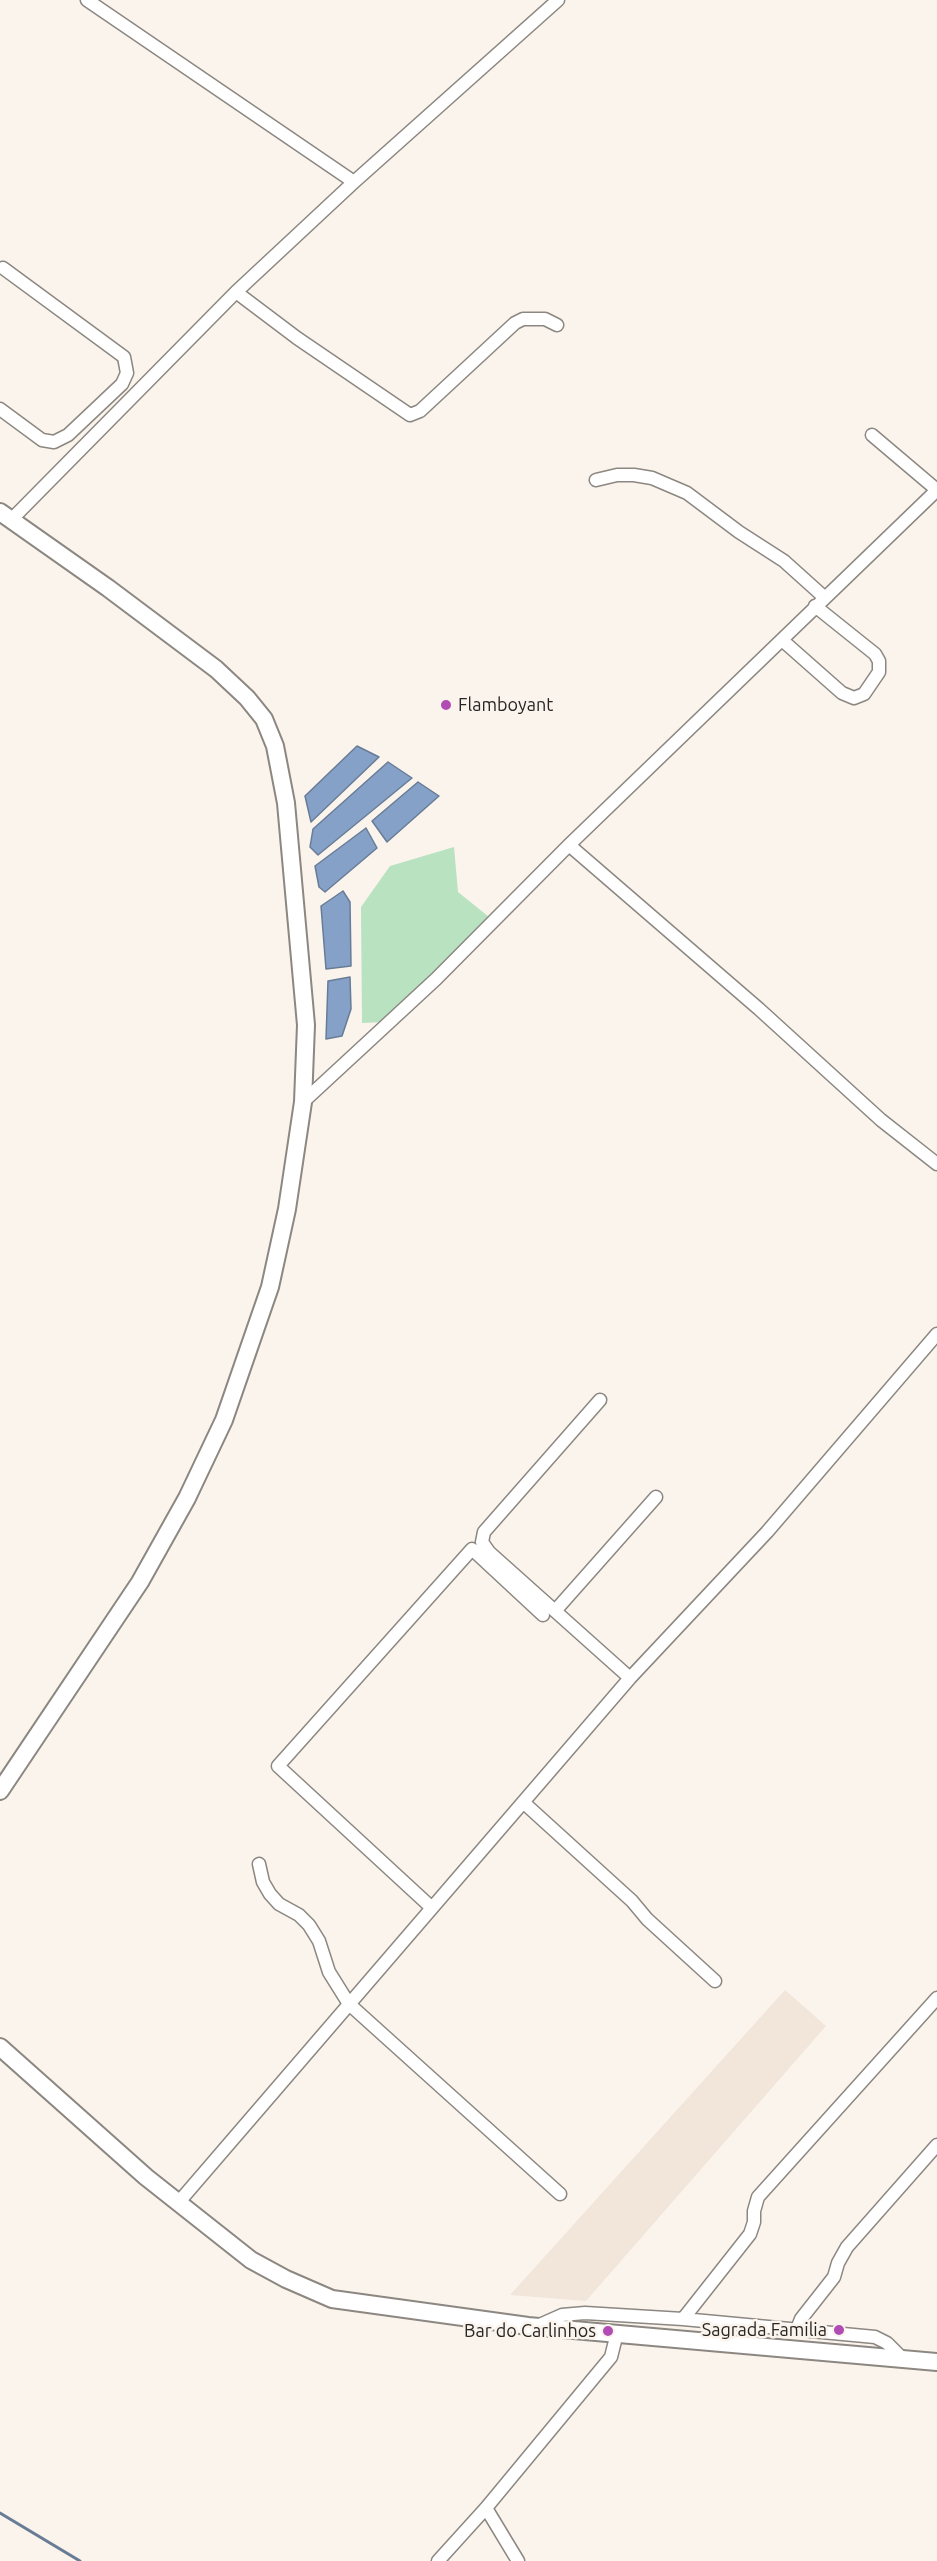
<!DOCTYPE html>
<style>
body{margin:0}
canvas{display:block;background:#faf4ed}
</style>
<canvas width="937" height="2561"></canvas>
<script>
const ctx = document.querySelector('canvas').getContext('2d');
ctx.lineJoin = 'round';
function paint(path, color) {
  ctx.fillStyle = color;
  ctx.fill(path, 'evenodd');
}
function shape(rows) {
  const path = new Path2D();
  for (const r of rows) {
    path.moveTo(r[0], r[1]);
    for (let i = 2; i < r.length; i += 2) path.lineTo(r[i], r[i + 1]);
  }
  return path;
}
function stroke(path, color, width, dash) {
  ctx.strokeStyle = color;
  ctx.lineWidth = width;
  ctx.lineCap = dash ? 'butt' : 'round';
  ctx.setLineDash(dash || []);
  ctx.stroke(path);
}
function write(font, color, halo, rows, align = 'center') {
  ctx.font = font + ' Ubuntu,sans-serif';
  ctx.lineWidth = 5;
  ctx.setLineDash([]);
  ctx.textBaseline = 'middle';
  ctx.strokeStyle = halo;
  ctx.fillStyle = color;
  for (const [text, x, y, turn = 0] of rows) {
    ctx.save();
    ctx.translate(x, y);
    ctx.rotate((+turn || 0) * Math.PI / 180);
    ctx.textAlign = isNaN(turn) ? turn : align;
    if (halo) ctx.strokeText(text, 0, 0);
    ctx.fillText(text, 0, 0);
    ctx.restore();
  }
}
const built = shape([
 [785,1990,826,2026,586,2301,510,2295]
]);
const green = shape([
 [454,847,458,892,489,917,384,1022,362,1023,361,907,390,866]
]);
const water = shape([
 [357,746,379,757,311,822,305,796,357,746],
 [388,762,412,778,318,855,310,847,313,829,388,762],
 [418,782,439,796,387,842,372,821,418,782],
 [366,828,377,848,325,892,319,887,315,866,366,828],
 [343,891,350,902,351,966,326,969,321,906,343,891],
 [350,977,351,1009,342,1036,326,1039,328,981,350,977]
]);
const stream = shape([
 [0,2513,80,2561]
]);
const street = shape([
 [87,0,354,182],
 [236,292,297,338,410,415,420,411,515,323,523,319,545,319,557,325],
 [0,409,42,440,54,442,68,435,122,384,127,373,124,357,3,268],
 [872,435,937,490],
 [596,480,617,475,634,475,652,478,687,493,739,532,784,561,824,597],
 [11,520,236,292,354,182,558,0],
 [782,640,842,693,854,698,864,694,879,672,879,661,875,654,815,606],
 [569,845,759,1009,881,1120,937,1164],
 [303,1102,436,979,569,845,937,490],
 [600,1400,484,1532,482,1542,489,1552,630,1678],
 [555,1611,656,1497],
 [523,1802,632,1901,647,1919,715,1981],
 [259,1864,263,1882,270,1894,279,1904,299,1915,309,1925,319,1941,329,1972,349,2004,560,2194],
 [432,1908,278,1766,472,1549,543,1615],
 [178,2203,630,1678,767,1532,937,1334],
 [683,2319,750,2234,754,2222,754,2211,758,2197,937,1998],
 [535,2327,562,2315,585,2313,683,2319,875,2337,887,2343,903,2359],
 [797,2329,801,2319,834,2277,838,2263,847,2247,937,2145],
 [486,2508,518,2561],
 [438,2561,486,2508,611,2357,617,2333]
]);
const secondary = shape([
 [0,512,108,588,216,669,247,698,264,719,275,746,286,803,306,1025,303,1102,287,1209,270,1287,224,1420,187,1498,140,1582,0,1791],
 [0,2047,146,2177,251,2260,286,2279,332,2299,528,2326,937,2362]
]);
const markers = [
 [446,705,6,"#b04cb3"],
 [839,2330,6,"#b04cb3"],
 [608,2331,6,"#b04cb3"]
];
const poiNames = [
 ["Flamboyant",458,705,"left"],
 ["Sagrada Familia",827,2330],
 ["Bar do Carlinhos",596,2331]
];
paint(built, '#f2e6da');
paint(green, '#b9e2c0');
paint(water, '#85a1c8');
stroke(water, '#697c96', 1.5);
stroke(stream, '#697c96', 3);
stroke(street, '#8c8781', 15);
stroke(secondary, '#8c8781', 20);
stroke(street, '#fff', 12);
stroke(secondary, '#fff', 16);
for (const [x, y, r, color] of markers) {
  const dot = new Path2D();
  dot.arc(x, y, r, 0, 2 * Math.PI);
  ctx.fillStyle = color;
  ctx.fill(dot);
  stroke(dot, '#faf4ed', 2);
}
write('18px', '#282523', '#faf4ed', poiNames, 'right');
</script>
